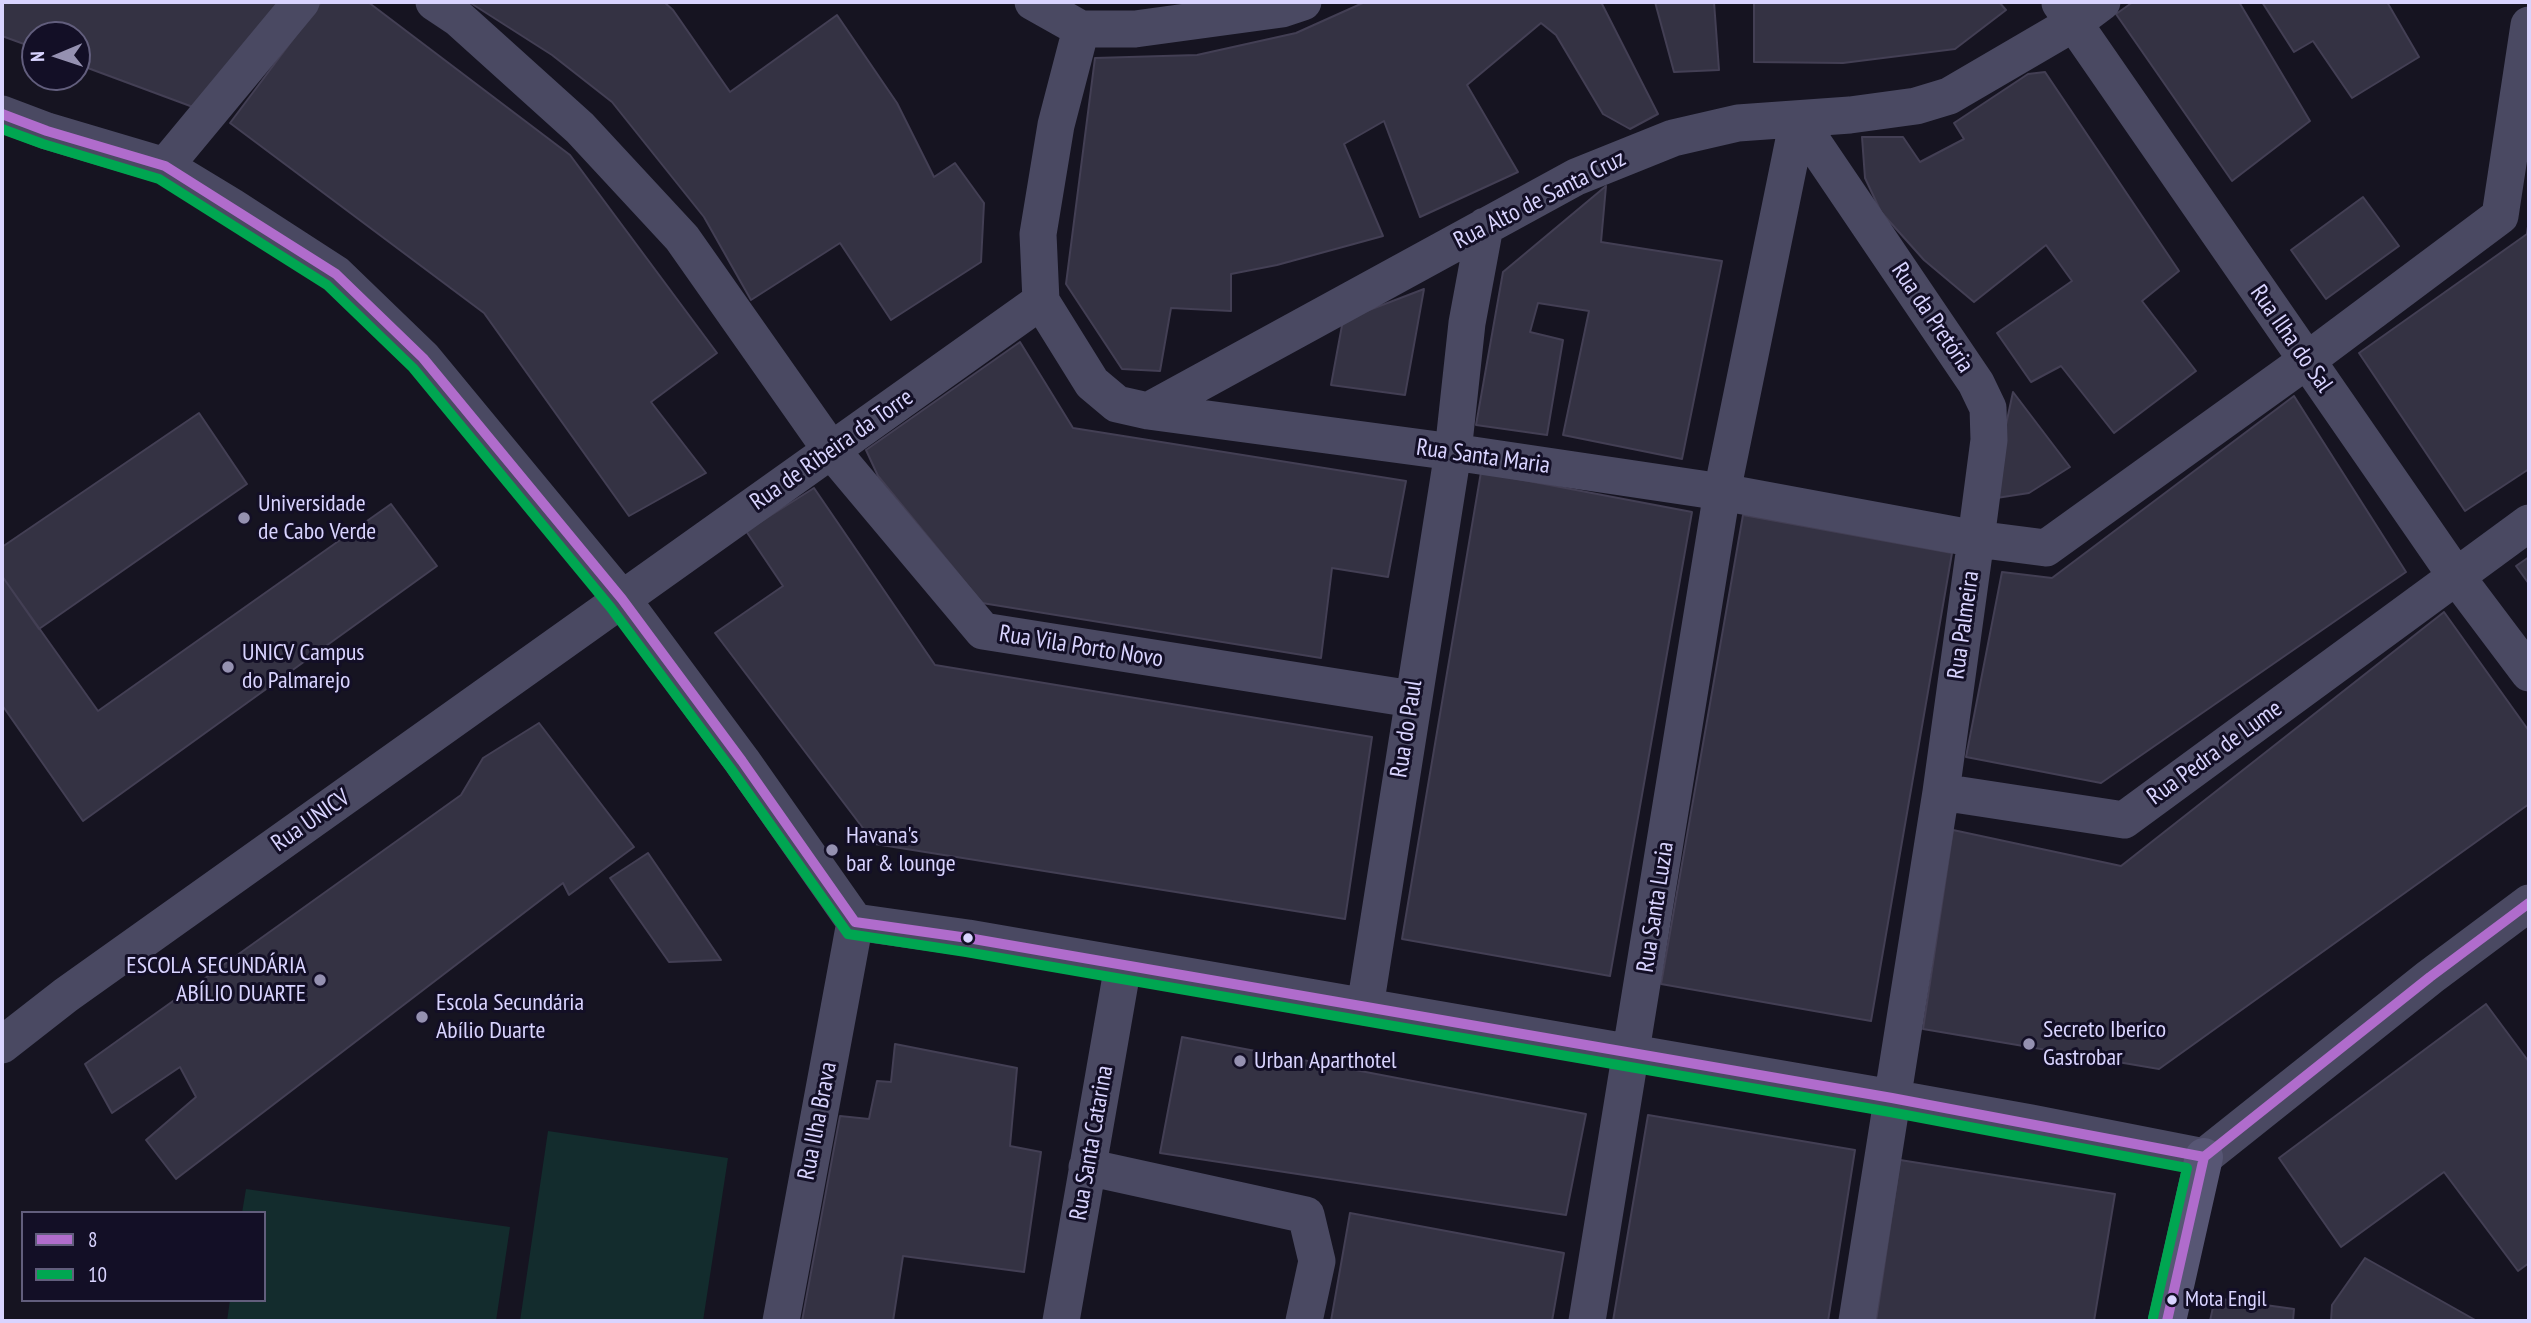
<!DOCTYPE html>
<meta charset="utf-8">
<style>
body{margin:0}
#map{position:relative;width:2531px;height:1323px;overflow:hidden;background:#161421;font-family:"PT Sans Narrow",sans-serif}
canvas{display:block}
.frame{position:absolute;inset:0;border:4px solid #d9d4ff;pointer-events:none}
.legend{position:absolute;left:21px;top:1211px;width:245px;height:91px;box-sizing:border-box;background:#130f26;border:2px solid #625e7d;margin:0;padding:9px 12px;list-style:none;font-size:21px;color:#d9d4ff}
.legend li{display:flex;align-items:center;gap:14px;height:35px}
.legend b{width:35px;border:2px solid #625e7d}
.north{position:absolute;left:21px;top:21px;width:70px;height:70px;box-sizing:border-box;background:#130f26;border:2px solid #625e7d;border-radius:50%;rotate:268deg;font-size:19px;font-weight:700;line-height:28px;text-align:center;color:#d9d4ff}
.north::after{content:'';display:block;margin:auto;width:24px;height:32px;background:#9591b1;clip-path:polygon(50% 0,100% 100%,50% 72%,0 100%)}
</style>
<div id="map">
<canvas width="2531" height="1323"></canvas>
<div class="frame"></div>
<ul class="legend">
<li><b style="height:9px;background:#b06ccc"></b>8</li>
<li><b style="height:9px;background:#00a651"></b>10</li>
</ul>
<div class="north">N</div>
</div>
<script>
const ctx = document.querySelector('canvas').getContext('2d');
ctx.lineJoin = 'round';
function paint(path, color) {
  ctx.fillStyle = color;
  ctx.fill(path, 'evenodd');
}
function shape(rows) {
  const path = new Path2D();
  for (const r of rows) {
    path.moveTo(r[0], r[1]);
    for (let i = 2; i < r.length; i += 2) path.lineTo(r[i], r[i + 1]);
  }
  return path;
}
function stroke(path, color, width, dash) {
  ctx.strokeStyle = color;
  ctx.lineWidth = width;
  ctx.lineCap = dash ? 'butt' : 'round';
  ctx.setLineDash(dash || []);
  ctx.stroke(path);
}
function write(font, color, halo, rows, align = 'center') {
  ctx.font = font + ' "PT Sans Narrow",sans-serif';
  ctx.lineWidth = 6;
  ctx.setLineDash([]);
  ctx.textBaseline = 'middle';
  ctx.strokeStyle = halo;
  ctx.fillStyle = color;
  for (const [text, x, y, turn = 0] of rows) {
    ctx.save();
    ctx.translate(x, y);
    ctx.rotate((+turn || 0) * Math.PI / 180);
    ctx.textAlign = isNaN(turn) ? turn : align;
    if (halo) ctx.strokeText(text, 0, 0);
    ctx.fillText(text, 0, 0);
    ctx.restore();
  }
}
const green = shape([
 [548,1131,728,1158,703,1321,520,1321],
 [246,1189,510,1227,496,1321,227,1321,230,1300,264,1300,264,1213,242,1213]
]);
const building = shape([
 [2,2,284,2,201,110,77,64,77,35,35,35,35,48,2,36,2,2],
 [321,2,368,2,570,155,717,353,651,402,706,473,629,516,484,313,230,123,321,2],
 [469,2,664,2,673,10,730,92,837,15,897,103,934,177,955,163,984,203,981,262,891,320,840,243,751,300,704,217,612,102,552,55,469,2],
 [1365,2,1601,2,1658,114,1630,129,1603,114,1556,35,1541,23,1467,85,1518,172,1420,217,1384,121,1344,144,1383,236,1277,265,1231,274,1231,311,1171,308,1160,371,1122,369,1066,284,1095,58,1197,55,1296,33,1365,2],
 [1655,2,1714,2,1719,70,1674,72,1655,2],
 [1754,2,1999,2,2006,10,1955,49,1843,63,1754,62,1754,2],
 [2133,2,2239,2,2310,121,2232,181,2116,14,2133,2],
 [2262,2,2387,2,2419,57,2352,98,2313,41,2294,52,2262,2],
 [2045,72,2179,271,2142,301,2196,371,2114,433,2061,366,2031,382,1997,333,2072,281,2046,245,1974,302,1924,260,1881,212,1865,178,1862,137,1903,137,1920,162,1964,139,1954,123,2028,74,2045,72],
 [1606,186,1601,242,1722,261,1682,459,1563,435,1589,311,1538,303,1530,332,1563,340,1547,435,1476,425,1503,272,1606,186],
 [2363,197,2399,246,2326,299,2291,250,2363,197],
 [2529,219,2529,469,2465,511,2359,353,2527,234,2529,219],
 [1424,289,1405,395,1331,385,1343,320,1424,289],
 [1020,342,1073,428,1406,481,1388,577,1332,568,1321,658,982,603,878,476,866,450,1020,342],
 [2013,392,2070,467,2029,493,1990,499,2013,392],
 [2294,396,2406,572,2101,783,1966,757,2002,572,2052,578,2294,396],
 [199,413,247,484,39,629,2,576,2,547,199,413],
 [1481,472,1692,512,1610,976,1402,939,1481,472],
 [814,488,935,665,1372,737,1345,919,875,844,715,633,783,586,746,531,814,488],
 [391,504,437,566,83,821,2,705,2,576,98,711,391,504],
 [1743,515,1952,553,1871,1021,1661,984,1743,515],
 [2529,557,2529,584,2516,566,2529,557],
 [2444,612,2529,731,2529,804,2159,1069,1923,1029,1953,830,2121,866,2444,612],
 [539,723,634,847,569,895,563,883,176,1179,146,1140,196,1097,180,1067,112,1113,85,1064,461,795,483,758,539,723],
 [648,853,721,960,669,962,610,878,648,853],
 [2486,1004,2529,1062,2529,1263,2518,1271,2444,1172,2341,1247,2279,1158,2486,1004],
 [1182,1037,1586,1114,1566,1215,1160,1153,1182,1037],
 [895,1044,1017,1068,1010,1146,1041,1152,1024,1272,903,1256,893,1321,802,1321,840,1116,869,1119,877,1081,891,1082,895,1044],
 [1648,1115,1855,1150,1828,1321,1613,1321,1648,1115],
 [1900,1160,2115,1194,2094,1321,1876,1321,1900,1160],
 [1350,1213,1564,1253,1552,1321,1331,1321,1350,1213],
 [2365,1258,2477,1321,2331,1321,2332,1305,2365,1258],
 [2215,1298,2294,1309,2293,1321,2210,1321,2215,1298]
]);
const street = shape([
 [434,2,458,18,580,128,682,238,831,450,983,631,1412,699],
 [1033,2,1081,29,1135,29,1282,9,1303,2],
 [2060,3,2456,576,2529,673],
 [1081,29,1056,125,1038,234,1041,301,1092,383,1117,404,1148,411,1453,452,1722,492,1976,539,1989,440,1988,408,1976,383,1798,120],
 [2,114,47,131,165,166,231,206,336,274,423,358,622,599,742,761,855,922,968,938,1892,1098,2031,1123,2204,1157,2430,977,2529,903],
 [165,166,301,2],
 [1148,411,1576,177,1673,138,1738,123,1850,115,1916,106,1949,96,2074,23,2102,2],
 [1941,792,2124,820,2529,523],
 [1365,1007,1453,452,1467,323,1485,226],
 [2,1045,66,995,1041,301],
 [1087,1167,1306,1215,1317,1261,1304,1321],
 [781,1321,855,922],
 [1061,1321,1123,965],
 [1587,1321,1722,492,1798,120],
 [1857,1321,1941,792,1976,539,2046,548,2306,361,2500,216,2529,25]
]);
const secondary = shape([
 [2167,1321,2204,1157]
]);
const bus1 = shape([
 [2,114,47,131,165,166,336,274,423,358,622,599,742,761,855,922,968,938,1892,1098,2204,1157],
 [2167,1321,2204,1157,2430,977,2529,903]
]);
const bus2 = shape([
 [2,129,43,144,159,179,327,285,413,368,611,608,731,769,848,934,966,952,1890,1112,2187,1168,2153,1318]
]);
const markers = [
 [244,518,7,"#9591b1"],
 [228,667,7,"#9591b1"],
 [832,850,7,"#9591b1"],
 [968,938,6,"#d9d4ff"],
 [320,980,7,"#9591b1"],
 [422,1017,7,"#9591b1"],
 [2029,1044,7,"#9591b1"],
 [1240,1061,7,"#9591b1"],
 [2172,1300,6,"#d9d4ff"]
];
const busNames = [
 ["Mota Engil",2185,1300]
];
const streetNames = [
 ["Rua Alto de Santa Cruz",1540,200,-27],
 ["Rua da Pretória",1932,318,56],
 ["Rua Ilha do Sal",2291,339,55],
 ["Rua de Ribeira da Torre",832,450,-35],
 ["Rua Santa Maria",1483,457,8],
 ["Rua Palmeira",1964,625,-82],
 ["Rua Vila Porto Novo",1081,647,9],
 ["Rua do Paul",1407,729,-81],
 ["Rua Pedra de Lume",2215,753,-36],
 ["Rua UNICV",311,821,-35],
 ["Rua Santa Luzia",1656,907,-81],
 ["Rua Ilha Brava",818,1121,-79],
 ["Rua Santa Catarina",1092,1143,-80]
];
const poiNames = [
 ["Universidade",258,504],
 ["de Cabo Verde",258,532],
 ["UNICV Campus",242,653],
 ["do Palmarejo",242,681],
 ["Havana's",846,836],
 ["bar & lounge",846,864],
 ["ESCOLA SECUNDÁRIA",306,966,"right"],
 ["ABÍLIO DUARTE",306,994,"right"],
 ["Escola Secundária",436,1003],
 ["Abílio Duarte",436,1031],
 ["Secreto Iberico",2043,1030],
 ["Gastrobar",2043,1058],
 ["Urban Aparthotel",1254,1061]
];
paint(green, '#132c2d');
paint(building, '#343243');
stroke(building, '#433f54', 2);
stroke(street, '#4a4962', 37);
stroke(secondary, '#575674', 38);
stroke(bus1, '#b06ccc', 10);
stroke(bus2, '#00a651', 10);
for (const [x, y, r, color] of markers) {
  const dot = new Path2D();
  dot.arc(x, y, r, 0, 2 * Math.PI);
  ctx.fillStyle = color;
  ctx.fill(dot);
  stroke(dot, '#130f26', 2.5);
}
write('22px', '#d9d4ff', '#130f26', busNames, 'left');
write('24px', '#d9d4ff', '#130f26', streetNames);
write('24px', '#d9d4ff', '#130f26', poiNames, 'left');
</script>
